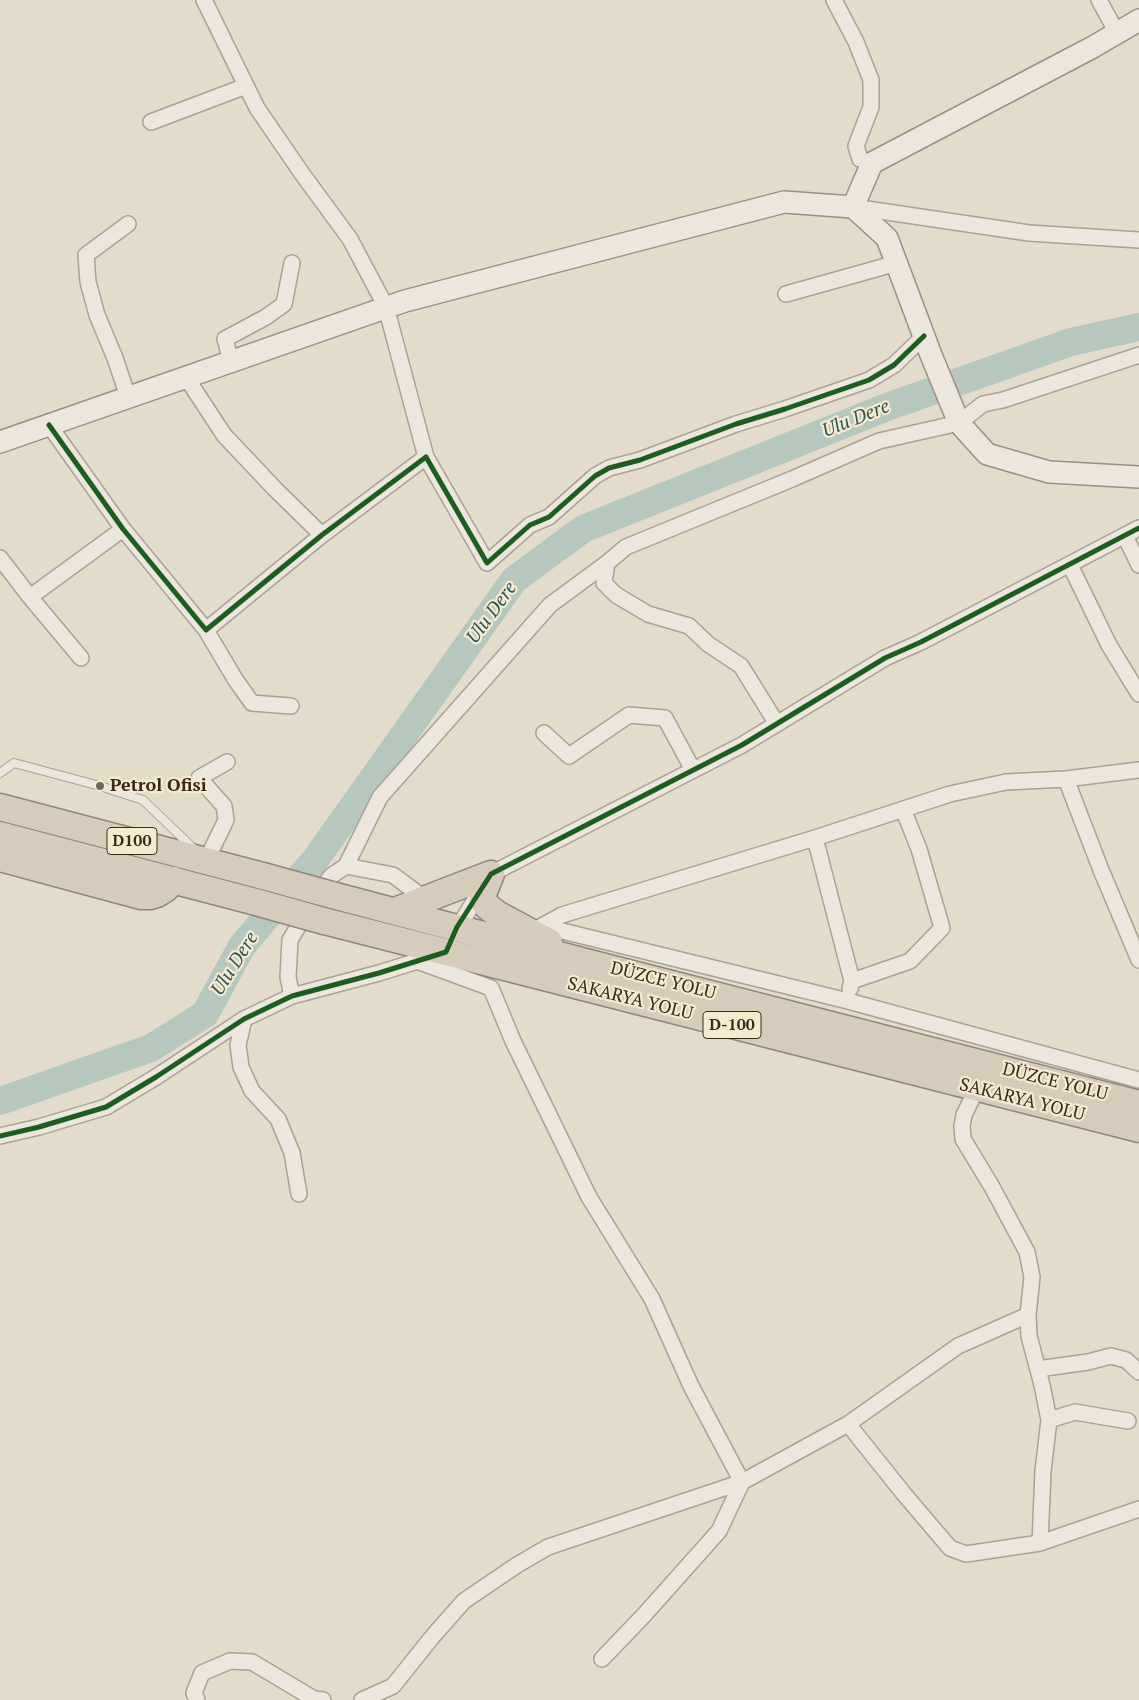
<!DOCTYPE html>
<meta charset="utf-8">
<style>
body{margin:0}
canvas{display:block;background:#e4dcca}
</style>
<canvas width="1139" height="1700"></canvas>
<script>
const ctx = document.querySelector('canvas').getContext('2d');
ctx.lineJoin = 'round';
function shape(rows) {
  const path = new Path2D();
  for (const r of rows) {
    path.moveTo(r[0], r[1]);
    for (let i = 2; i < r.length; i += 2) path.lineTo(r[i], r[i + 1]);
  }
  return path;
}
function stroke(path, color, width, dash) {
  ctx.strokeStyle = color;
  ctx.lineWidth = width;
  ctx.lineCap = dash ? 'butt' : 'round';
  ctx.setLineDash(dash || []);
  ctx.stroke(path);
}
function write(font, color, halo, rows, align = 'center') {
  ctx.font = font + ' "PT Serif",serif';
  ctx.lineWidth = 4.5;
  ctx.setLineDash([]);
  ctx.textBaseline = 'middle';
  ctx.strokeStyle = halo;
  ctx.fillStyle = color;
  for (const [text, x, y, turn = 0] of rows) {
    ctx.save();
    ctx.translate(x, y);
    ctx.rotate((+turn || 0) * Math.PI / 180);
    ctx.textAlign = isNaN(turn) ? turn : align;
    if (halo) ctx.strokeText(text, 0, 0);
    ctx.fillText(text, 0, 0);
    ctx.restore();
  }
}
const river = shape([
 [0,1101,151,1048,205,1014,242,946,315,860,514,580,583,529,887,407,1071,342,1139,327]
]);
const lane = shape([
 [0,773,14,763,100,786,143,800,194,849]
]);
const street = shape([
 [204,0,257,108,303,175,350,239,386,307,426,457],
 [834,0,856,42,871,80,871,107,856,146,860,159,872,163],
 [1099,0,1117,33],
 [151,122,246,86],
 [853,207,1029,233,1139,240],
 [786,294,897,263],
 [231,361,225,339,266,317,284,304,292,263],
 [186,377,224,435,275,489,322,535],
 [128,397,115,358,97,315,88,282,86,255,128,224],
 [49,425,123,529,206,630,322,535,426,457,487,563,530,525,549,517,595,476,609,468,640,460,736,424,785,409,869,380,894,365,924,336],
 [1125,536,1139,565],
 [0,558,30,597,123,529],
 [1070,565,1109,645,1139,694],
 [30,597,81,658],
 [206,630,235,679,252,703,291,706],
 [777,724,741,666,708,644,689,626,648,614,616,595,604,583,607,563,626,547,792,479,879,441,959,423,983,404,1003,400,1139,355],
 [544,733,569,756,629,715,665,718,693,770],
 [1066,779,1101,870,1139,960],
 [815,838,852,981,850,989],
 [206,861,226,820,224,806,199,778,227,762],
 [346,866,393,875,425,899],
 [542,926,562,915,815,838,950,794,1006,782,1066,779,1139,770],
 [533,930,542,926,848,1001,1139,1080],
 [454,934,491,874,742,745,885,658,921,642,1139,528],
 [417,961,491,988,513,1041,589,1197,652,1299,691,1386,742,1482,719,1531,645,1614,602,1659],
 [852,981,910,961,942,928,919,849,903,809],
 [292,996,288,977,290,940,314,900,331,876,346,866,380,797,550,605,607,563],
 [244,1019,238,1045,241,1067,252,1091,278,1119,292,1153,299,1194],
 [977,1088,964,1115,962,1126,963,1139,992,1187,1027,1252,1032,1277,1028,1315,1029,1336,1042,1385,1049,1420,1043,1471,1040,1543,1139,1509],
 [0,1136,39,1127,106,1107,156,1077,244,1019,292,996,379,973,440,954],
 [1038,1369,1088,1362,1111,1356,1126,1360,1139,1372],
 [1049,1420,1075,1412,1128,1421],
 [848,1424,958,1346,1028,1315],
 [197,1700,194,1693,202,1673,230,1661,252,1662,314,1699,323,1700],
 [362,1700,393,1686,433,1636,464,1601,517,1565,548,1547,742,1482,848,1424,904,1494,950,1548,966,1554,1040,1543]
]);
const secondary = shape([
 [853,207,872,163,1093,47,1139,20],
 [0,442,405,301,784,202,853,207,887,238,931,355,959,423,987,454,1049,472,1139,477]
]);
const highway = shape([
 [0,807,263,876],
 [0,835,256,902],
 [0,858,141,896,150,896,157,894,165,889,174,880],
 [491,874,483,894,483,900,487,906,497,914,549,942],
 [332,895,582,961,1139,1104],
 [395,911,491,874],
 [324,921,1139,1129]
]);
const highwayBridge = shape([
 [263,876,332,895],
 [256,902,324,921]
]);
const cycleway = shape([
 [49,425,123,529,206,630,322,535,426,457,487,563,530,525,549,517,595,476,609,468,640,460,736,424,785,409,869,380,894,365,924,336],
 [0,1136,39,1127,106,1107,156,1077,244,1019,292,996,379,973,446,952,457,927,491,874,742,745,885,658,921,642,1139,528]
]);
const markers = [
 [100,786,5,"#746859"]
];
const shields = [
 [132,841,50],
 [732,1025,58]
];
const shieldNames = [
 ["D100",132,841],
 ["D-100",732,1025]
];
const poiNames = [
 ["Petrol Ofisi",110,786]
];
const streetNames = [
 ["DÜZCE YOLU",663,981,14],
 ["SAKARYA YOLU",630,999,14],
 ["DÜZCE YOLU",1055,1082,14],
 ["SAKARYA YOLU",1022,1100,14]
];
const waterNames = [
 ["Ulu Dere",856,419,-22],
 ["Ulu Dere",492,613,-54],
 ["Ulu Dere",235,964,-58]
];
stroke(river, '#b6c8bd', 28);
stroke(lane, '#a9a194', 10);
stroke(street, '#a9a194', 18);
stroke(secondary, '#989084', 24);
stroke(highway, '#8e867a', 29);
stroke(lane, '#ece6dc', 8);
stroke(street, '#ece6dc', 15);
stroke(secondary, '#ece6dc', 21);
stroke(highway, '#d7ccbb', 26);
stroke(highwayBridge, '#8e867a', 29, []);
stroke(highwayBridge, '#d7ccbb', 26);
stroke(cycleway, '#1b5e20', 5);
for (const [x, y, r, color] of markers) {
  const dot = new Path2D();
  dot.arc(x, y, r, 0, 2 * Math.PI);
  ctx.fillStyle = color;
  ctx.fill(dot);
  stroke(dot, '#f6ead0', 2);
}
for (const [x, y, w] of shields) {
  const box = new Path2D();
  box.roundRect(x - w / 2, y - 13.5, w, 27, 4);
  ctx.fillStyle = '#f6ead0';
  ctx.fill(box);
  stroke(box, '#37291c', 1);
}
write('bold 16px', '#37291c', null, shieldNames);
write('bold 18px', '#37291c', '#f6ead0', poiNames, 'left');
write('18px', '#37291c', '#f6ead0', streetNames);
write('italic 19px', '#2b5754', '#f6ead0', waterNames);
</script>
